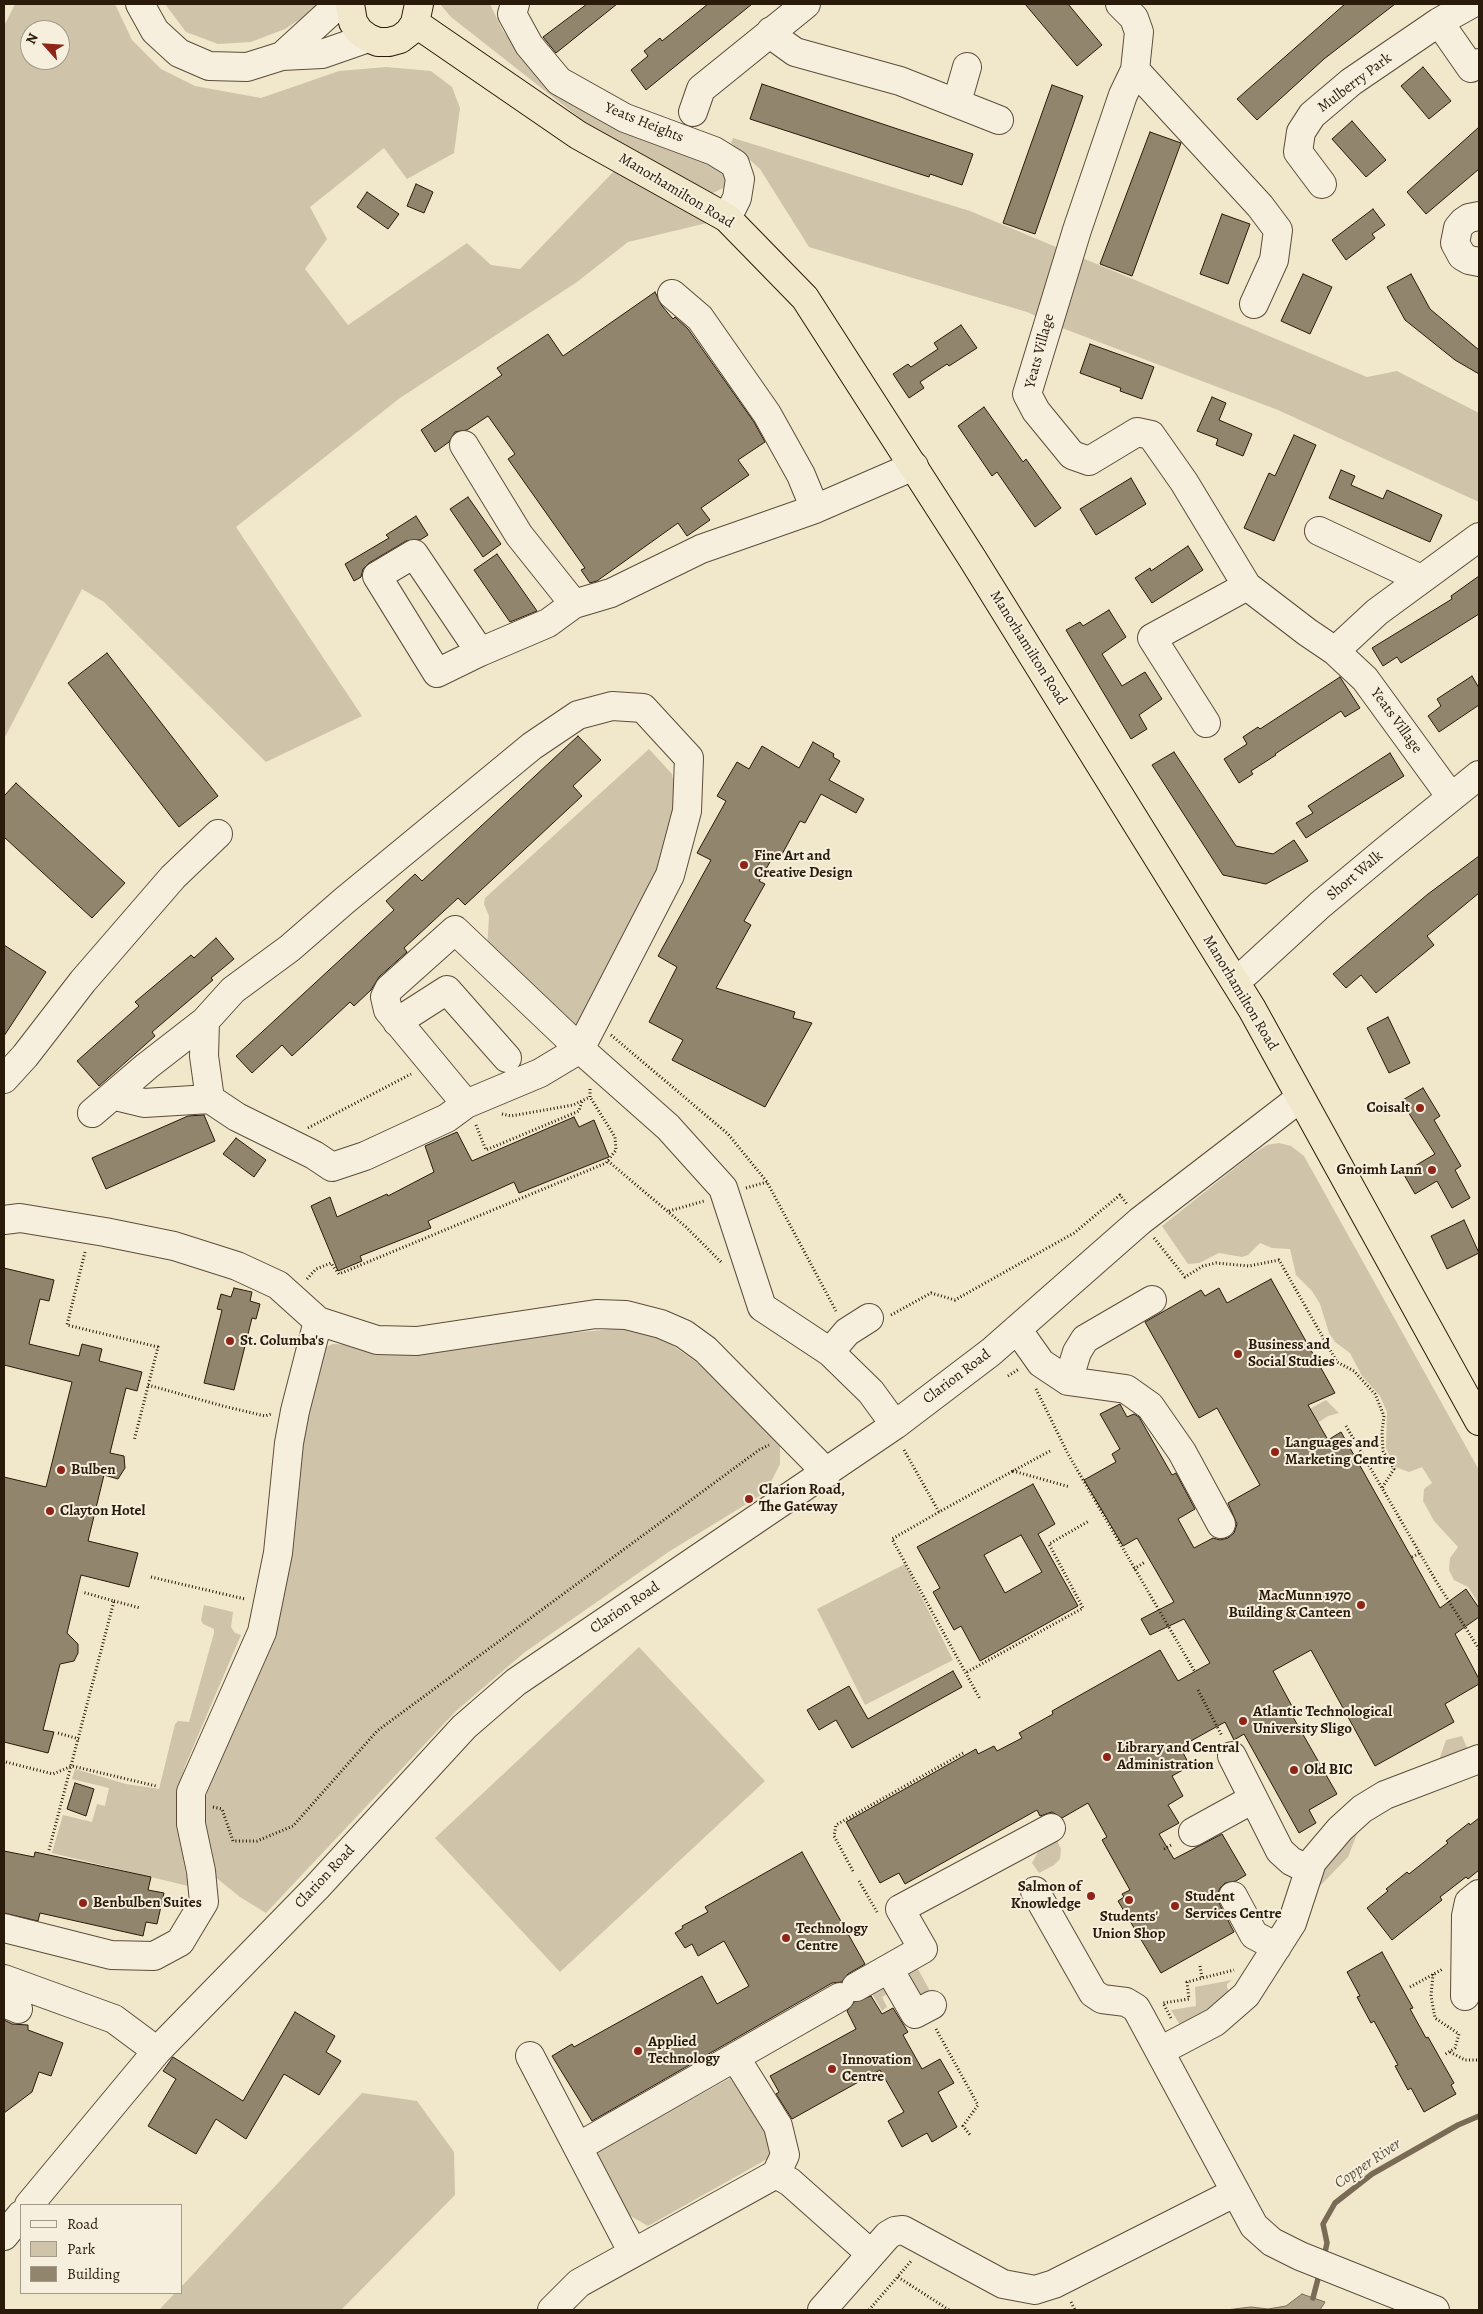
<!DOCTYPE html>
<style>
body{margin:0}
#map{position:relative;width:1483px;height:2314px;overflow:hidden;background:#f1e7ca;font-family:Alegreya,serif}
canvas{display:block}
.frame{position:absolute;inset:0;border:5px solid #2a1a0a;pointer-events:none}
.legend{position:absolute;left:20px;top:2204px;width:162px;height:90px;box-sizing:border-box;background:#f6efdd;border:1px solid #a49a89;margin:0;padding:6px 9px;list-style:none;font-size:15px;color:#2a1a0a}
.legend li{display:flex;align-items:center;gap:10px;height:25px}
.legend b{width:25px;border:1px solid #a49a89}
.north{position:absolute;left:20px;top:20px;width:50px;height:50px;box-sizing:border-box;background:#f6efdd;border:1px solid #a49a89;border-radius:50%;rotate:296deg;font-size:14px;font-weight:700;line-height:20px;text-align:center;color:#2a1a0a}
.north::after{content:'';display:block;margin:auto;width:18px;height:22px;background:#8f2418;clip-path:polygon(50% 0,100% 100%,50% 72%,0 100%)}
</style>
<div id="map">
<canvas width="1483" height="2314"></canvas>
<div class="frame"></div>
<ul class="legend">
<li><b style="height:6px;background:#f6efdd"></b>Road</li>
<li><b style="height:14px;background:#cfc4a9"></b>Park</li>
<li><b style="height:14px;background:#91856e"></b>Building</li>
</ul>
<div class="north">N</div>
</div>
<script>
const ctx = document.querySelector('canvas').getContext('2d');
ctx.lineJoin = 'round';
function paint(path, color) {
  ctx.fillStyle = color;
  ctx.fill(path, 'evenodd');
}
function shape(rows) {
  const path = new Path2D();
  for (const r of rows) {
    path.moveTo(r[0], r[1]);
    for (let i = 2; i < r.length; i += 2) path.lineTo(r[i], r[i + 1]);
  }
  return path;
}
function stroke(path, color, width, dash) {
  ctx.strokeStyle = color;
  ctx.lineWidth = width;
  ctx.lineCap = dash ? 'butt' : 'round';
  ctx.setLineDash(dash || []);
  ctx.stroke(path);
}
function write(font, color, halo, rows, align = 'center') {
  ctx.font = font + ' Alegreya,serif';
  ctx.lineWidth = 4;
  ctx.setLineDash([]);
  ctx.textBaseline = 'middle';
  ctx.strokeStyle = halo;
  ctx.fillStyle = color;
  for (const [text, x, y, turn = 0] of rows) {
    ctx.save();
    ctx.translate(x, y);
    ctx.rotate((+turn || 0) * Math.PI / 180);
    ctx.textAlign = isNaN(turn) ? turn : align;
    if (halo) ctx.strokeText(text, 0, 0);
    ctx.fillText(text, 0, 0);
    ctx.restore();
  }
}
const green = shape([
 [15,4,115,4,132,40,161,69,195,86,261,98,339,71,386,67,431,71,452,87,460,108,454,153,407,179,384,148,310,207,327,239,305,269,348,325,467,243,491,265,520,269,617,168,707,223,628,242,577,282,400,398,236,527,362,716,266,762,104,602,82,589,4,739,4,26],
 [30,30,60,30,60,60,30,60],
 [165,4,323,4,285,29,251,42,218,44,186,32],
 [440,4,490,4,503,31,543,82,705,158,729,176,725,187,711,194,586,123,451,17],
 [733,138,970,211,1367,377,1397,371,1479,413,1479,502,1278,410,1062,328,1027,312,809,247,760,169,731,143],
 [649,749,672,774,680,814,660,878,577,1031,487,950,489,916,484,904,485,898],
 [1279,1143,1291,1146,1304,1156,1479,1470,1479,1604,1468,1587,1454,1580,1449,1570,1450,1558,1458,1547,1434,1521,1423,1501,1424,1489,1432,1483,1422,1467,1409,1472,1395,1467,1386,1448,1387,1412,1380,1396,1362,1376,1350,1353,1335,1342,1329,1333,1320,1304,1312,1291,1296,1275,1290,1249,1272,1248,1260,1243,1248,1255,1242,1257,1219,1253,1199,1263,1188,1264,1162,1226,1250,1156,1267,1145],
 [625,1328,650,1334,672,1345,706,1369,780,1446,780,1464,766,1492,670,1551,525,1652,456,1711,266,1913,240,1897,214,1876,202,1811,304,1434,321,1357,326,1347,333,1344,450,1349,558,1334],
 [1326,1400,1339,1413,1328,1416,1316,1424,1306,1411],
 [905,1564,953,1660,865,1705,817,1609],
 [204,1605,233,1612,231,1627,235,1633,241,1635,185,1766,177,1795,177,1817,188,1886,52,1853,63,1815,92,1822,97,1804,105,1806,109,1788,72,1779,75,1769,126,1784,159,1789,175,1724,178,1721,189,1722,214,1633,214,1629,203,1624,201,1620],
 [639,1647,765,1781,560,1972,435,1838],
 [1462,1736,1468,1750,1439,1760,1446,1740],
 [1360,1826,1348,1857,1315,1891,1321,1867],
 [1052,1830,1061,1849,1060,1859,1054,1865,1039,1873,1032,1863,1038,1852,1037,1845],
 [913,1960,930,1991,912,2001,895,1970],
 [888,1973,897,1989,882,1997,887,2007,882,2011,867,1985],
 [1232,1980,1227,1984,1227,1988,1233,1995,1183,2030,1171,2010,1196,2006,1195,1987],
 [734,2076,771,2138,769,2158,648,2226,629,2215,623,2219,594,2154],
 [362,2093,417,2101,454,2152,455,2195,341,2310,159,2310,175,2293,181,2293,181,2287]
]);
const water = shape([
 [1302,2294,1325,2302,1320,2310,1226,2310,1251,2307,1268,2309,1286,2306,1302,2294]
]);
const stream = shape([
 [1324,2257,1327,2243,1323,2224,1335,2203,1372,2174,1458,2125,1479,2116],
 [1313,2298,1320,2271]
]);
const building = shape([
 [587,4,617,4,556,53,543,37,587,4],
 [708,4,752,4,646,90,631,70,648,56,644,51,660,38,662,41,708,4],
 [1025,4,1068,4,1102,45,1077,66,1025,4],
 [1345,4,1395,4,1324,59,1257,120,1237,99,1345,4],
 [1423,67,1451,101,1429,119,1401,86,1423,67],
 [762,84,973,154,962,185,930,174,929,177,750,119,762,84],
 [1052,85,1083,96,1035,234,1003,223,1052,85],
 [1352,121,1386,160,1366,177,1332,139,1352,121],
 [1479,127,1479,169,1426,214,1407,192,1479,127],
 [1150,132,1181,143,1132,276,1100,264,1150,132],
 [416,184,433,192,424,213,407,206,416,184],
 [367,192,399,214,388,229,357,207,367,192],
 [1373,209,1385,225,1372,234,1375,238,1346,260,1332,240,1373,209],
 [1222,214,1250,224,1228,284,1200,274,1222,214],
 [1303,274,1332,287,1310,334,1281,321,1303,274],
 [1411,274,1430,309,1479,350,1479,374,1455,360,1405,320,1387,287,1411,274],
 [655,292,662,306,673,319,675,317,688,329,754,422,765,442,738,460,749,475,701,508,710,520,687,536,678,523,597,581,590,583,581,570,585,568,508,459,515,454,488,416,467,430,455,432,449,442,435,452,421,430,502,375,497,368,548,334,563,356,655,292],
 [961,325,977,348,949,366,947,364,920,382,924,388,909,398,893,374,908,364,911,367,938,349,934,343,961,325],
 [1090,344,1154,367,1142,399,1120,391,1121,388,1080,373,1090,344],
 [1212,397,1226,403,1219,420,1252,434,1243,456,1216,445,1218,439,1197,431,1212,397],
 [984,407,1023,462,1026,459,1061,508,1035,527,997,472,992,476,958,426,984,407],
 [1294,435,1316,445,1274,541,1244,528,1269,473,1275,476,1294,435],
 [1341,470,1355,476,1351,485,1383,499,1387,490,1442,515,1430,542,1329,498,1341,470],
 [1131,478,1146,504,1096,535,1080,509,1131,478],
 [468,497,501,544,483,557,450,509,468,497],
 [416,516,428,535,420,540,406,541,369,563,363,569,361,577,354,581,345,564,389,538,386,535,416,516],
 [1188,546,1203,570,1152,603,1135,578,1150,568,1151,571,1188,546],
 [497,554,537,611,510,622,474,570,497,554],
 [1479,576,1479,614,1401,663,1397,657,1383,666,1372,648,1452,599,1451,596,1479,576],
 [1109,610,1126,637,1102,654,1122,686,1145,672,1162,699,1139,715,1147,729,1131,739,1066,630,1080,622,1083,626,1109,610],
 [107,653,218,796,179,827,68,683,107,653],
 [1472,676,1479,688,1479,705,1439,732,1428,716,1441,706,1437,699,1472,676],
 [1340,677,1360,708,1345,717,1341,711,1275,754,1276,755,1251,771,1253,774,1239,783,1224,759,1247,744,1243,737,1258,727,1260,729,1340,677],
 [578,736,601,760,573,786,582,796,465,905,458,898,404,948,407,952,379,977,371,990,354,1006,350,1002,292,1056,282,1045,252,1073,236,1056,394,910,386,901,415,874,422,881,578,736],
 [813,742,834,754,833,757,840,761,829,780,864,799,856,813,821,794,805,823,800,821,780,858,774,855,759,881,765,884,744,921,751,925,716,988,795,1012,793,1018,812,1023,765,1107,672,1060,683,1040,649,1022,677,967,658,956,711,860,697,853,726,801,717,796,737,762,749,769,762,746,799,768,813,742],
 [1174,752,1236,846,1273,854,1294,840,1308,861,1266,884,1223,875,1152,765,1174,752],
 [1390,753,1404,776,1306,838,1296,823,1313,813,1308,806,1390,753],
 [16,783,125,883,92,918,4,837,4,796,16,783],
 [1479,856,1479,893,1427,936,1434,945,1376,993,1361,975,1346,988,1333,974,1428,894,1479,856],
 [216,938,234,959,211,978,213,980,152,1032,155,1036,99,1086,77,1061,139,1006,135,1002,191,955,194,958,216,938],
 [4,945,46,972,4,1036,4,945],
 [1388,1017,1410,1063,1389,1073,1367,1028,1388,1017],
 [1423,1088,1440,1116,1434,1120,1461,1166,1455,1170,1470,1198,1452,1208,1437,1181,1415,1194,1403,1173,1435,1154,1401,1101,1423,1088],
 [204,1115,215,1141,106,1189,92,1158,188,1116,204,1115],
 [574,1117,579,1127,594,1120,609,1157,519,1193,514,1182,428,1221,431,1228,360,1256,362,1261,338,1271,311,1206,330,1197,337,1217,387,1194,388,1196,434,1172,425,1146,457,1132,472,1161,574,1117],
 [236,1138,266,1160,254,1177,223,1154,236,1138],
 [1464,1220,1479,1253,1447,1269,1431,1236,1464,1220],
 [4,1268,54,1280,49,1301,40,1299,29,1344,79,1356,82,1344,102,1349,99,1361,142,1372,137,1391,126,1388,110,1453,124,1456,125,1468,118,1479,104,1475,88,1541,138,1553,129,1587,81,1575,67,1633,78,1644,78,1653,74,1661,60,1664,43,1730,54,1732,48,1753,4,1742,4,1477,46,1487,72,1382,4,1365,4,1268],
 [1271,1279,1335,1393,1308,1405,1328,1440,1341,1432,1440,1608,1466,1589,1479,1608,1479,1617,1455,1634,1479,1679,1479,1684,1445,1704,1454,1722,1375,1766,1311,1650,1273,1671,1293,1708,1289,1710,1337,1794,1309,1810,1316,1823,1299,1833,1244,1734,1234,1740,1225,1722,1180,1747,1190,1766,1172,1776,1183,1796,1168,1805,1179,1823,1159,1834,1174,1859,1222,1834,1246,1875,1236,1881,1225,1883,1220,1888,1217,1895,1219,1903,1234,1932,1161,1973,1118,1901,1124,1897,1122,1894,1130,1890,1102,1840,1107,1837,1088,1803,1062,1818,1052,1812,1040,1816,1037,1810,905,1884,899,1873,880,1883,846,1822,976,1749,978,1754,994,1746,997,1751,1022,1738,1019,1733,1053,1714,1052,1711,1160,1650,1178,1681,1210,1663,1184,1619,1150,1635,1141,1619,1174,1602,1137,1538,1123,1546,1084,1480,1116,1462,1112,1454,1120,1449,1100,1414,1120,1404,1127,1417,1134,1414,1139,1417,1172,1475,1176,1473,1195,1509,1178,1519,1194,1548,1213,1538,1220,1540,1228,1538,1234,1533,1237,1524,1228,1503,1260,1485,1217,1408,1199,1418,1145,1322,1201,1290,1205,1296,1219,1288,1227,1303,1271,1279],
 [234,1288,252,1292,250,1301,260,1304,256,1319,252,1318,234,1390,204,1383,222,1310,217,1309,221,1294,231,1297,234,1288],
 [1033,1484,1055,1524,1038,1534,1078,1606,980,1661,961,1626,954,1630,933,1592,940,1588,917,1547,1033,1484],
 [1021,1535,1042,1572,1005,1593,984,1555,1021,1535],
 [953,1671,962,1687,852,1748,836,1720,819,1730,807,1710,849,1686,868,1719,953,1671],
 [75,1783,94,1789,86,1816,67,1809,75,1783],
 [1479,1818,1479,1870,1468,1879,1466,1877,1440,1897,1442,1900,1392,1940,1367,1908,1388,1891,1386,1889,1407,1872,1409,1874,1448,1843,1446,1841,1469,1823,1470,1825,1479,1818],
 [4,1851,34,1857,35,1852,151,1877,148,1890,164,1893,157,1924,146,1922,143,1936,40,1913,38,1921,4,1913,4,1851],
 [802,1852,865,1964,848,1974,842,1982,832,1983,592,2121,552,2056,572,2044,574,2047,702,1976,717,2004,749,1986,724,1941,698,1956,692,1944,685,1948,675,1933,683,1928,682,1926,708,1912,705,1907,802,1852],
 [1382,1952,1413,2008,1410,2009,1426,2038,1428,2037,1454,2083,1451,2085,1456,2094,1424,2112,1411,2088,1408,2090,1395,2066,1398,2065,1374,2021,1371,2023,1357,1997,1360,1996,1347,1972,1382,1952],
 [871,1996,882,2014,893,2008,908,2032,903,2035,922,2069,940,2059,954,2083,938,2092,957,2127,932,2142,927,2133,902,2147,888,2121,904,2112,880,2070,792,2119,776,2094,779,2092,770,2076,856,2029,847,2011,854,2002,871,1996],
 [295,2012,335,2036,326,2052,341,2061,319,2095,284,2074,246,2139,216,2119,196,2154,148,2126,176,2079,163,2071,173,2057,243,2101,295,2012],
 [4,2020,12,2024,28,2025,28,2030,63,2043,51,2076,39,2072,32,2092,4,2113,4,2020]
]);
const path = shape([
 [611,1035,728,1134,767,1182,836,1311],
 [502,1114,511,1116,573,1105,590,1097,590,1089],
 [476,1125,486,1150,579,1111,582,1101],
 [308,1128,411,1074],
 [608,1161,686,1227,721,1262],
 [746,1188,767,1182],
 [669,1211,704,1201],
 [1154,1238,1185,1277,1203,1266,1216,1263,1249,1266,1279,1260,1337,1362,1354,1371,1375,1394,1384,1416,1382,1432,1383,1451,1394,1469,1382,1488],
 [85,1252,67,1325,158,1347,134,1441],
 [307,1279,316,1269,331,1263,339,1274,606,1163,616,1150,615,1137,590,1097],
 [891,1315,931,1293,955,1300,1074,1233,1120,1195,1127,1204],
 [1008,1376,1019,1369],
 [148,1385,223,1406,265,1416,271,1414],
 [1036,1389,1068,1454,1195,1672],
 [1346,1426,1436,1581,1479,1649],
 [904,1450,939,1512,1013,1471],
 [1050,1451,1013,1471,1070,1487],
 [939,1512,892,1539,980,1699],
 [1412,1557,1420,1553],
 [1134,1569,1145,1562],
 [151,1577,245,1599],
 [114,1601,140,1608],
 [967,1672,1083,1608,1049,1544,1089,1521],
 [1198,1690,1222,1736],
 [58,1733,79,1739],
 [6,1762,53,1774,72,1766,156,1786],
 [213,1807,222,1809,233,1841,257,1841,293,1826,377,1731,759,1450,769,1445],
 [1164,1849,1173,1844],
 [49,1850,114,1601,82,1592],
 [853,1871,834,1836,836,1825,965,1752],
 [859,1881,877,1912],
 [1200,1966,1202,1978],
 [1433,1974,1431,1996,1435,2018,1459,2034,1455,2048,1444,2055],
 [1410,1987,1443,1969],
 [1171,2018,1163,2003,1189,1999,1187,1982,1234,1970],
 [936,2029,978,2105,963,2126,970,2135],
 [1450,2052,1465,2060,1479,2060],
 [898,2277,949,2310],
 [1071,2302,1075,2310],
 [869,2310,912,2260]
]);
const minor = shape([
 [140,4,155,31,179,53,209,66,247,67,282,56,322,54,368,38],
 [515,4,512,14,529,45,559,81,625,118,714,151,735,164,740,179,737,198,727,218],
 [1120,4,1134,18,1139,32,1135,70,1123,95,1077,230,1027,394,1036,411,1072,455,1089,461,1137,432,1151,435,1184,482,1247,586,1307,632,1335,651,1365,679,1451,797],
 [1439,22,1471,68,1479,63],
 [771,31,777,39,795,52,900,81,999,120],
 [282,56,339,4],
 [1135,70,1260,206,1278,230,1274,260,1254,304],
 [957,102,967,67],
 [693,112,701,89,806,4],
 [1322,184,1298,152,1301,132,1312,115,1351,82,1439,22,1471,4],
 [1479,216,1469,218,1463,222,1458,228,1455,243,1462,256,1469,260,1479,262],
 [672,294,700,318,767,414,801,475,815,509],
 [464,445,519,535,574,604,611,593,701,549,815,509,914,466],
 [1319,531,1421,579],
 [414,554,480,652,437,673,377,576,414,554],
 [1335,651,1377,612,1479,537],
 [480,652,548,623,574,604],
 [1206,723,1152,638,1247,586],
 [1234,980,1247,972,1320,905,1386,850,1479,775],
 [397,1022,447,990,507,1058],
 [4,1079,25,1056,83,981,173,877,218,834],
 [115,1096,144,1103,210,1099],
 [466,1104,388,1010,385,997,389,989,455,930,580,1049,540,1073,466,1104,447,1118,365,1156,332,1167,314,1155,237,1117,210,1099,204,1056,205,1021,233,990,290,948,344,901,532,746,578,715,612,706,643,708,689,758,687,811,670,875,580,1049,668,1127,723,1188,762,1307,830,1352,871,1392,895,1425],
 [92,1113,147,1066,205,1021],
 [4,1220,20,1218,105,1232,174,1246,237,1266,278,1285,318,1321,377,1340,417,1341,596,1314,626,1315,661,1324,684,1334,706,1350,827,1473],
 [1017,1329,1041,1363,1068,1381,1126,1389,1150,1406,1182,1452,1221,1524],
 [830,1352,847,1332,869,1318],
 [1068,1381,1077,1352,1085,1339,1152,1300],
 [1232,1756,1280,1851,1291,1861,1309,1870],
 [1193,1832,1253,1799],
 [1035,1891,1093,1993,1102,1999,1126,2002,1136,2008,1141,2017,1254,2226,1272,2242,1300,2256,1435,2310],
 [1233,1896,1254,1935,1277,1947],
 [4,1928,111,1955,154,1956,180,1942,204,1902,201,1871,191,1824,191,1792,262,1632,278,1553,289,1443,295,1411,318,1321],
 [889,1969,915,2014,932,2005],
 [4,1979,114,2019,157,2051],
 [856,1987,923,1949,900,1909,1051,1828],
 [1465,1996,1466,1916,1469,1902,1479,1894],
 [4,2003,18,2009],
 [1160,2051,1215,2022,1246,1995,1292,1923,1312,1862,1340,1829,1362,1809,1385,1795,1479,1759],
 [530,2056,633,2253],
 [735,2057,778,2126,785,2155,776,2174],
 [578,2147,840,1997],
 [29,2205,157,2051,317,1887,464,1727,516,1682,895,1425,991,1352,1140,1221,1300,1098],
 [4,2236,21,2215],
 [552,2310,579,2283,776,2174,790,2182,871,2254],
 [822,2310,888,2235,895,2231,903,2230,1003,2284,1035,2290,1054,2284,1234,2193]
]);
const highway = shape([
 [350,4,353,22,359,31,368,38,378,42,389,42,400,39,409,32,415,23,419,4],
 [415,23,578,135,727,218,805,298,972,558,1252,1009,1479,1421]
]);
const markers = [
 [744,865,5,"#8f2418"],
 [1420,1108,5,"#8f2418"],
 [1432,1170,5,"#8f2418"],
 [230,1341,5,"#8f2418"],
 [1238,1354,5,"#8f2418"],
 [1275,1452,5,"#8f2418"],
 [61,1470,5,"#8f2418"],
 [749,1499,5,"#8f2418"],
 [50,1511,5,"#8f2418"],
 [1361,1605,5,"#8f2418"],
 [1243,1721,5,"#8f2418"],
 [1107,1757,5,"#8f2418"],
 [1294,1770,5,"#8f2418"],
 [1091,1896,5,"#8f2418"],
 [1129,1900,5,"#8f2418"],
 [83,1903,5,"#8f2418"],
 [1175,1906,5,"#8f2418"],
 [786,1938,5,"#8f2418"],
 [638,2051,5,"#8f2418"],
 [832,2069,5,"#8f2418"]
];
const streetNames = [
 ["Mulberry Park",1355,83,-37],
 ["Yeats Heights",644,123,22],
 ["Manorhamilton Road",676,191,31],
 ["Yeats Village",1040,351,-75],
 ["Manorhamilton Road",1028,648,58],
 ["Yeats Village",1396,721,54],
 ["Short Walk",1355,876,-40],
 ["Manorhamilton Road",1240,993,59],
 ["Clarion Road",957,1377,-37],
 ["Clarion Road",625,1608,-34],
 ["Clarion Road",325,1877,-47]
];
const poiNames = [
 ["Fine Art and",754,856],
 ["Creative Design",754,873],
 ["Coisalt",1410,1108,"right"],
 ["Gnoimh Lann",1422,1170,"right"],
 ["St. Columba's",240,1341],
 ["Business and",1248,1345],
 ["Social Studies",1248,1362],
 ["Languages and",1285,1443],
 ["Marketing Centre",1285,1460],
 ["Bulben",71,1470],
 ["Clarion Road,",759,1490],
 ["The Gateway",759,1507],
 ["Clayton Hotel",60,1511],
 ["MacMunn 1970",1351,1596,"right"],
 ["Building & Canteen",1351,1613,"right"],
 ["Atlantic Technological",1253,1712],
 ["University Sligo",1253,1729],
 ["Library and Central",1117,1748],
 ["Administration",1117,1765],
 ["Old BIC",1304,1770],
 ["Salmon of",1081,1887,"right"],
 ["Knowledge",1081,1904,"right"],
 ["Student",1185,1897],
 ["Services Centre",1185,1914],
 ["Benbulben Suites",93,1903],
 ["Students'",1129,1917,"center"],
 ["Union Shop",1129,1934,"center"],
 ["Technology",796,1929],
 ["Centre",796,1946],
 ["Applied",648,2042],
 ["Technology",648,2059],
 ["Innovation",842,2060],
 ["Centre",842,2077]
];
const waterNames = [
 ["Copper River",1368,2164,-34]
];
paint(green, '#cfc4a9');
paint(water, '#ada189');
stroke(water, '#796b56', 1);
stroke(stream, '#796b56', 5.5);
paint(building, '#91856e');
stroke(building, '#2a1a0a', 1);
stroke(minor, '#5c4d3a', 30);
stroke(highway, '#2a1a0a', 30);
stroke(path, '#2a1a0a', 3, [1, 2.5]);
stroke(minor, '#f6efdd', 28);
stroke(highway, '#f1e7ca', 28);
for (const [x, y, r, color] of markers) {
  const dot = new Path2D();
  dot.arc(x, y, r, 0, 2 * Math.PI);
  ctx.fillStyle = color;
  ctx.fill(dot);
  stroke(dot, '#f6efdd', 2);
}
write('15px', '#2a1a0a', '#f6efdd', streetNames);
write('bold 15px', '#2a1a0a', '#f6efdd', poiNames, 'left');
write('italic 16px', '#5e503d', '#f6efdd', waterNames);
</script>
